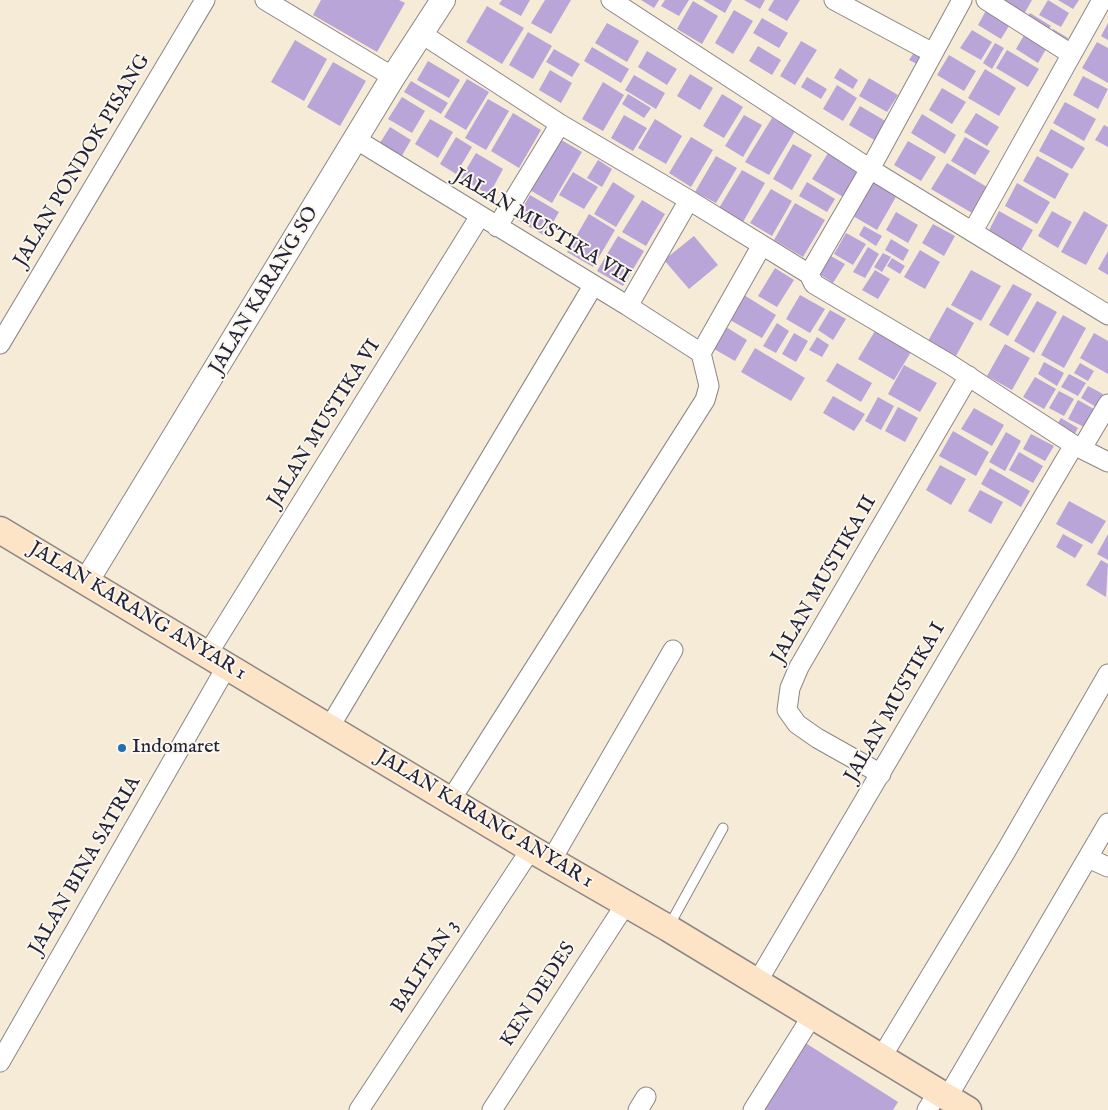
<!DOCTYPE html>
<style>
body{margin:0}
canvas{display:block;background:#f6ebd6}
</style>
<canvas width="1108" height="1110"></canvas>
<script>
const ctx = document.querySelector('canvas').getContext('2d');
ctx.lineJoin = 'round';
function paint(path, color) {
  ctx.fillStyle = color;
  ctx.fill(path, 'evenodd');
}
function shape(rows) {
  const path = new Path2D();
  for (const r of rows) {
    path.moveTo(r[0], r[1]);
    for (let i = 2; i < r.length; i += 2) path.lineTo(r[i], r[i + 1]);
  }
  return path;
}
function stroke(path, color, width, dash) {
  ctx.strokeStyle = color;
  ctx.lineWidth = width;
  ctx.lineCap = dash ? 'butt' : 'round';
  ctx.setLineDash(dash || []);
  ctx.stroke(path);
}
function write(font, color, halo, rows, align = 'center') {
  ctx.font = font + ' "IM FELL English",serif';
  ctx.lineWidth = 4;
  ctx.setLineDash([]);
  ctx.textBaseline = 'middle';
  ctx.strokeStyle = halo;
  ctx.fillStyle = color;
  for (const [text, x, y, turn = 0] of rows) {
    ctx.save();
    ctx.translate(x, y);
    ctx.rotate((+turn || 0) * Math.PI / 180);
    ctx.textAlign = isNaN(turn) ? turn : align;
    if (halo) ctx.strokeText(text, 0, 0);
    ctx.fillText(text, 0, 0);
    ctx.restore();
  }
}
const building = shape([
 [321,0,399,0,405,3,377,52,313,15],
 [502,0,530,0,521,16,499,4],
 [545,0,571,0,551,34,531,23],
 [641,0,659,0,654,8],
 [665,0,689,0,679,16,661,6],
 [703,0,732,0,725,13],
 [744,0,765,0,760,9],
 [774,0,800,0,787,21,768,10],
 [997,0,1032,0,1023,16],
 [1048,0,1069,13,1061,27,1039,15],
 [1058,0,1079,0,1073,9],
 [693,1,718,16,702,44,677,29],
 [487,6,524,28,502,64,466,42],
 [988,7,1012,21,1001,39,978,25],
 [734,10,753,21,733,54,715,43],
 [1030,13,1051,26,1045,34,1025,21],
 [762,18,788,33,779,48,753,33],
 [607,23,639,41,627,62,595,43],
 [1108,23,1108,40,1101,36],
 [1053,29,1068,38,1064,45,1049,37],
 [972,30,992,42,981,60,960,48],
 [1027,30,1049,44,1038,63,1016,49],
 [528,32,552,46,533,79,509,65],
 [295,40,327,59,304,101,271,82],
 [801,41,817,50,795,85,780,76],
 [1097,42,1108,48,1108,83,1082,68],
 [995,43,1004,48,992,69,983,63],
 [758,46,781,60,772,75,749,61],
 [592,47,629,69,621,83,584,61],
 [917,48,928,55,921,66,909,60],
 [554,49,580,64,572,77,546,62],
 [1007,50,1039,69,1028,87,996,68],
 [647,51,677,69,667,85,638,67],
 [949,55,976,71,964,91,937,75],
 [428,61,460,80,449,98,417,80],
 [333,62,366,81,340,126,307,107],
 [840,68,858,80,853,89,834,78],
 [985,69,1016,88,999,116,968,98],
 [550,70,572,83,561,103,539,90],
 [690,74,713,88,700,110,677,96],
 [634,75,665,93,656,109,625,90],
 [1083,76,1108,89,1098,109,1073,95],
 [807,77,827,89,821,99,801,87],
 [869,78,898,95,887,112,859,96],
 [467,79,489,92,466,130,444,117],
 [411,81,448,103,441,114,404,92],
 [603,82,624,95,603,131,582,119],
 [837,85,857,98,843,121,823,109],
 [942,88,966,102,952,124,929,110],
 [628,94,651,108,644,118,622,104],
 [722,94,743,107,724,138,703,126],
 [402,97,425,111,412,133,388,119],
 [488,99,509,111,486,150,465,138],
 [1065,102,1096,119,1084,141,1053,123],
 [860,106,887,122,876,141,849,125],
 [513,113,541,130,519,168,491,151],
 [976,113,999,127,987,146,964,132],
 [922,114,956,135,945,154,911,133],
 [624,115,647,128,633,151,611,138],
 [744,115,762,125,743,157,725,146],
 [772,118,795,131,769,175,745,162],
 [430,119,453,132,438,158,415,144],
 [655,119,682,136,666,164,638,148],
 [1104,125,1108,127,1108,147,1095,140],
 [390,127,411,140,400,159,378,146],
 [1051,129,1085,148,1072,169,1039,151],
 [456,137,472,147,456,174,440,164],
 [691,137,713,150,691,187,669,173],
 [965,137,990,151,975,175,951,161],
 [558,138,582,152,552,203,528,189],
 [908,141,936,157,921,181,894,165],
 [793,144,812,155,792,190,773,179],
 [476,153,503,169,489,195,461,178],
 [828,153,860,172,845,198,812,179],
 [716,156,737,168,716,203,695,192],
 [1037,156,1069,174,1055,199,1023,181],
 [598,160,612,169,602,187,587,178],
 [947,163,987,187,972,213,931,189],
 [742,170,765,183,743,222,719,208],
 [573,172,598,187,584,209,559,195],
 [874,181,897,195,877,230,853,216],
 [613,182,635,196,616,227,594,214],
 [807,182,835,199,827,212,799,196],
 [1017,183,1050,202,1037,224,1005,206],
 [771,189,792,201,772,236,750,223],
 [530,195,559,212,545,236,516,219],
 [642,200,665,214,646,246,622,232],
 [795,203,825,220,803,257,774,240],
 [999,211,1033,230,1019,254,986,236],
 [1052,211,1072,222,1058,248,1038,236],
 [1084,211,1108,225,1086,265,1061,252],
 [896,212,918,225,908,243,886,230],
 [589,214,615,230,593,267,567,252],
 [933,224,955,236,944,256,922,243],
 [864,226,882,236,876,246,859,235],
 [846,233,866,244,853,265,834,254],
 [618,236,644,251,623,286,597,271],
 [694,236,718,265,689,289,664,260],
 [891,239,909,250,903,261,885,250],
 [868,247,879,254,865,278,853,272],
 [920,250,940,262,925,289,904,277],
 [1108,251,1108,275,1098,269],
 [883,253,891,257,882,272,874,267],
 [829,255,845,264,833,283,818,273],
 [892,258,905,266,900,274,887,266],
 [775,268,794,280,777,307,758,296],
 [875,270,890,279,878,299,862,290],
 [971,270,1001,286,981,321,951,305],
 [1013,284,1032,294,1008,336,989,325],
 [744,295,776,315,762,338,730,320],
 [800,295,825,309,810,333,786,319],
 [1037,301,1057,312,1034,353,1014,341],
 [947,307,974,323,956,356,928,341],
 [830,310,846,319,833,340,818,330],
 [1063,315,1086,328,1064,368,1041,355],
 [777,323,789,331,776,353,763,346],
 [726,327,747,340,735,361,714,349],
 [875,331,911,352,894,380,858,359],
 [794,333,808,341,796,362,782,354],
 [1094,333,1108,341,1108,374,1080,358],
 [817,337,829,345,822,357,809,350],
 [1005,344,1030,358,1012,390,987,376],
 [755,348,805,378,791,401,741,372],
 [1044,362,1064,373,1057,386,1038,374],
 [837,363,872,383,861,402,826,381],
 [1080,363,1094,371,1088,381,1074,373],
 [904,365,937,383,920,412,888,394],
 [1069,374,1086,383,1078,396,1061,387],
 [1035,377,1056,389,1044,409,1023,397],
 [1088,386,1103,394,1096,407,1081,398],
 [1059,391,1074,399,1064,416,1049,408],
 [833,396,865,414,854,431,823,413],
 [878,397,894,406,881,430,865,421],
 [1078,400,1094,409,1084,427,1068,419],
 [898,407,918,418,905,442,885,431],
 [974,408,1004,425,992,446,961,429],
 [1061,418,1078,428,1072,439,1054,429],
 [953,431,989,452,976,476,939,456],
 [1006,432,1021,441,1005,471,989,462],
 [1031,434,1054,446,1045,461,1023,449],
 [1019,452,1043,466,1033,483,1009,470],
 [940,465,966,479,951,505,926,490],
 [990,468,1030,491,1021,507,981,484],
 [980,490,1003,502,991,524,968,511],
 [1069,501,1106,521,1092,544,1056,524],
 [1063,534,1083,545,1075,558,1056,547],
 [1108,534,1108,560,1097,554],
 [1101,560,1108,564,1106,597,1086,585],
 [804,1042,898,1102,893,1110,766,1110,762,1108]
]);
const service = shape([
 [669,926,723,828]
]);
const minor = shape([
 [265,0,393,77],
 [611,0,870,169,1108,315],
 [834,0,933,53],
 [986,0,1071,54],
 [422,34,560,124,497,227],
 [560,124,689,200,809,274,814,284,951,365,1074,445,1108,462],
 [357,140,628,306,701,353],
 [973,231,1102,0],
 [809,274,870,169,962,0],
 [628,306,689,200],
 [0,344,205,0],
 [1082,448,1108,404],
 [207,655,480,216],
 [329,728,593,286],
 [881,774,817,738,797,724,787,710,790,688,799,667,969,376],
 [450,801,705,400,709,386,701,353,762,245],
 [1088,858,1108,867],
 [552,859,673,650],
 [756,984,1074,445],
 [881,1058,1006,851,1108,674],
 [0,1062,227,666],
 [947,1098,1108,823],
 [359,1110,531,849],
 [492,1110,625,905],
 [638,1110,646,1097],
 [753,1110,812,1016],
 [927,1110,938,1093]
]);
const tertiary = shape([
 [86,582,393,77,443,0]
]);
const secondary = shape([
 [0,530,531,849,668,928,968,1110]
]);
const markers = [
 [122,748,5,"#1f6fb2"]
];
const streetNames = [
 ["JALAN PONDOK PISANG",83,161,-59],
 ["JALAN MUSTIKA VII",541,227,31],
 ["JALAN KARANG SO",265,291,-59],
 ["JALAN MUSTIKA VI",325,424,-58],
 ["JALAN MUSTIKA II",825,580,-60],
 ["JALAN KARANG ANYAR 1",137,612,31],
 ["JALAN MUSTIKA I",896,703,-60],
 ["JALAN KARANG ANYAR 1",484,820,31],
 ["JALAN BINA SATRIA",86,866,-60],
 ["BALITAN 3",426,967,-57],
 ["KEN DEDES",539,995,-57]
];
const poiNames = [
 ["Indomaret",132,748]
];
paint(building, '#baa5d9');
stroke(service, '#8c8688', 11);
stroke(minor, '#8c8688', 21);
stroke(tertiary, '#8c8688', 26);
stroke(secondary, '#8c8688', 29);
stroke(service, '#fff', 9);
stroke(minor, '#fff', 19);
stroke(tertiary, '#fff', 24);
stroke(secondary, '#fee4c6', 26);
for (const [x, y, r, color] of markers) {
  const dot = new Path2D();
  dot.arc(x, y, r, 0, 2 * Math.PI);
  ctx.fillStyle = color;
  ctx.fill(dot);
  stroke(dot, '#fbf7ec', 2);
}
write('20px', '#22223b', '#fbf7ec', streetNames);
write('20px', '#22223b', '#fbf7ec', poiNames, 'left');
</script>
